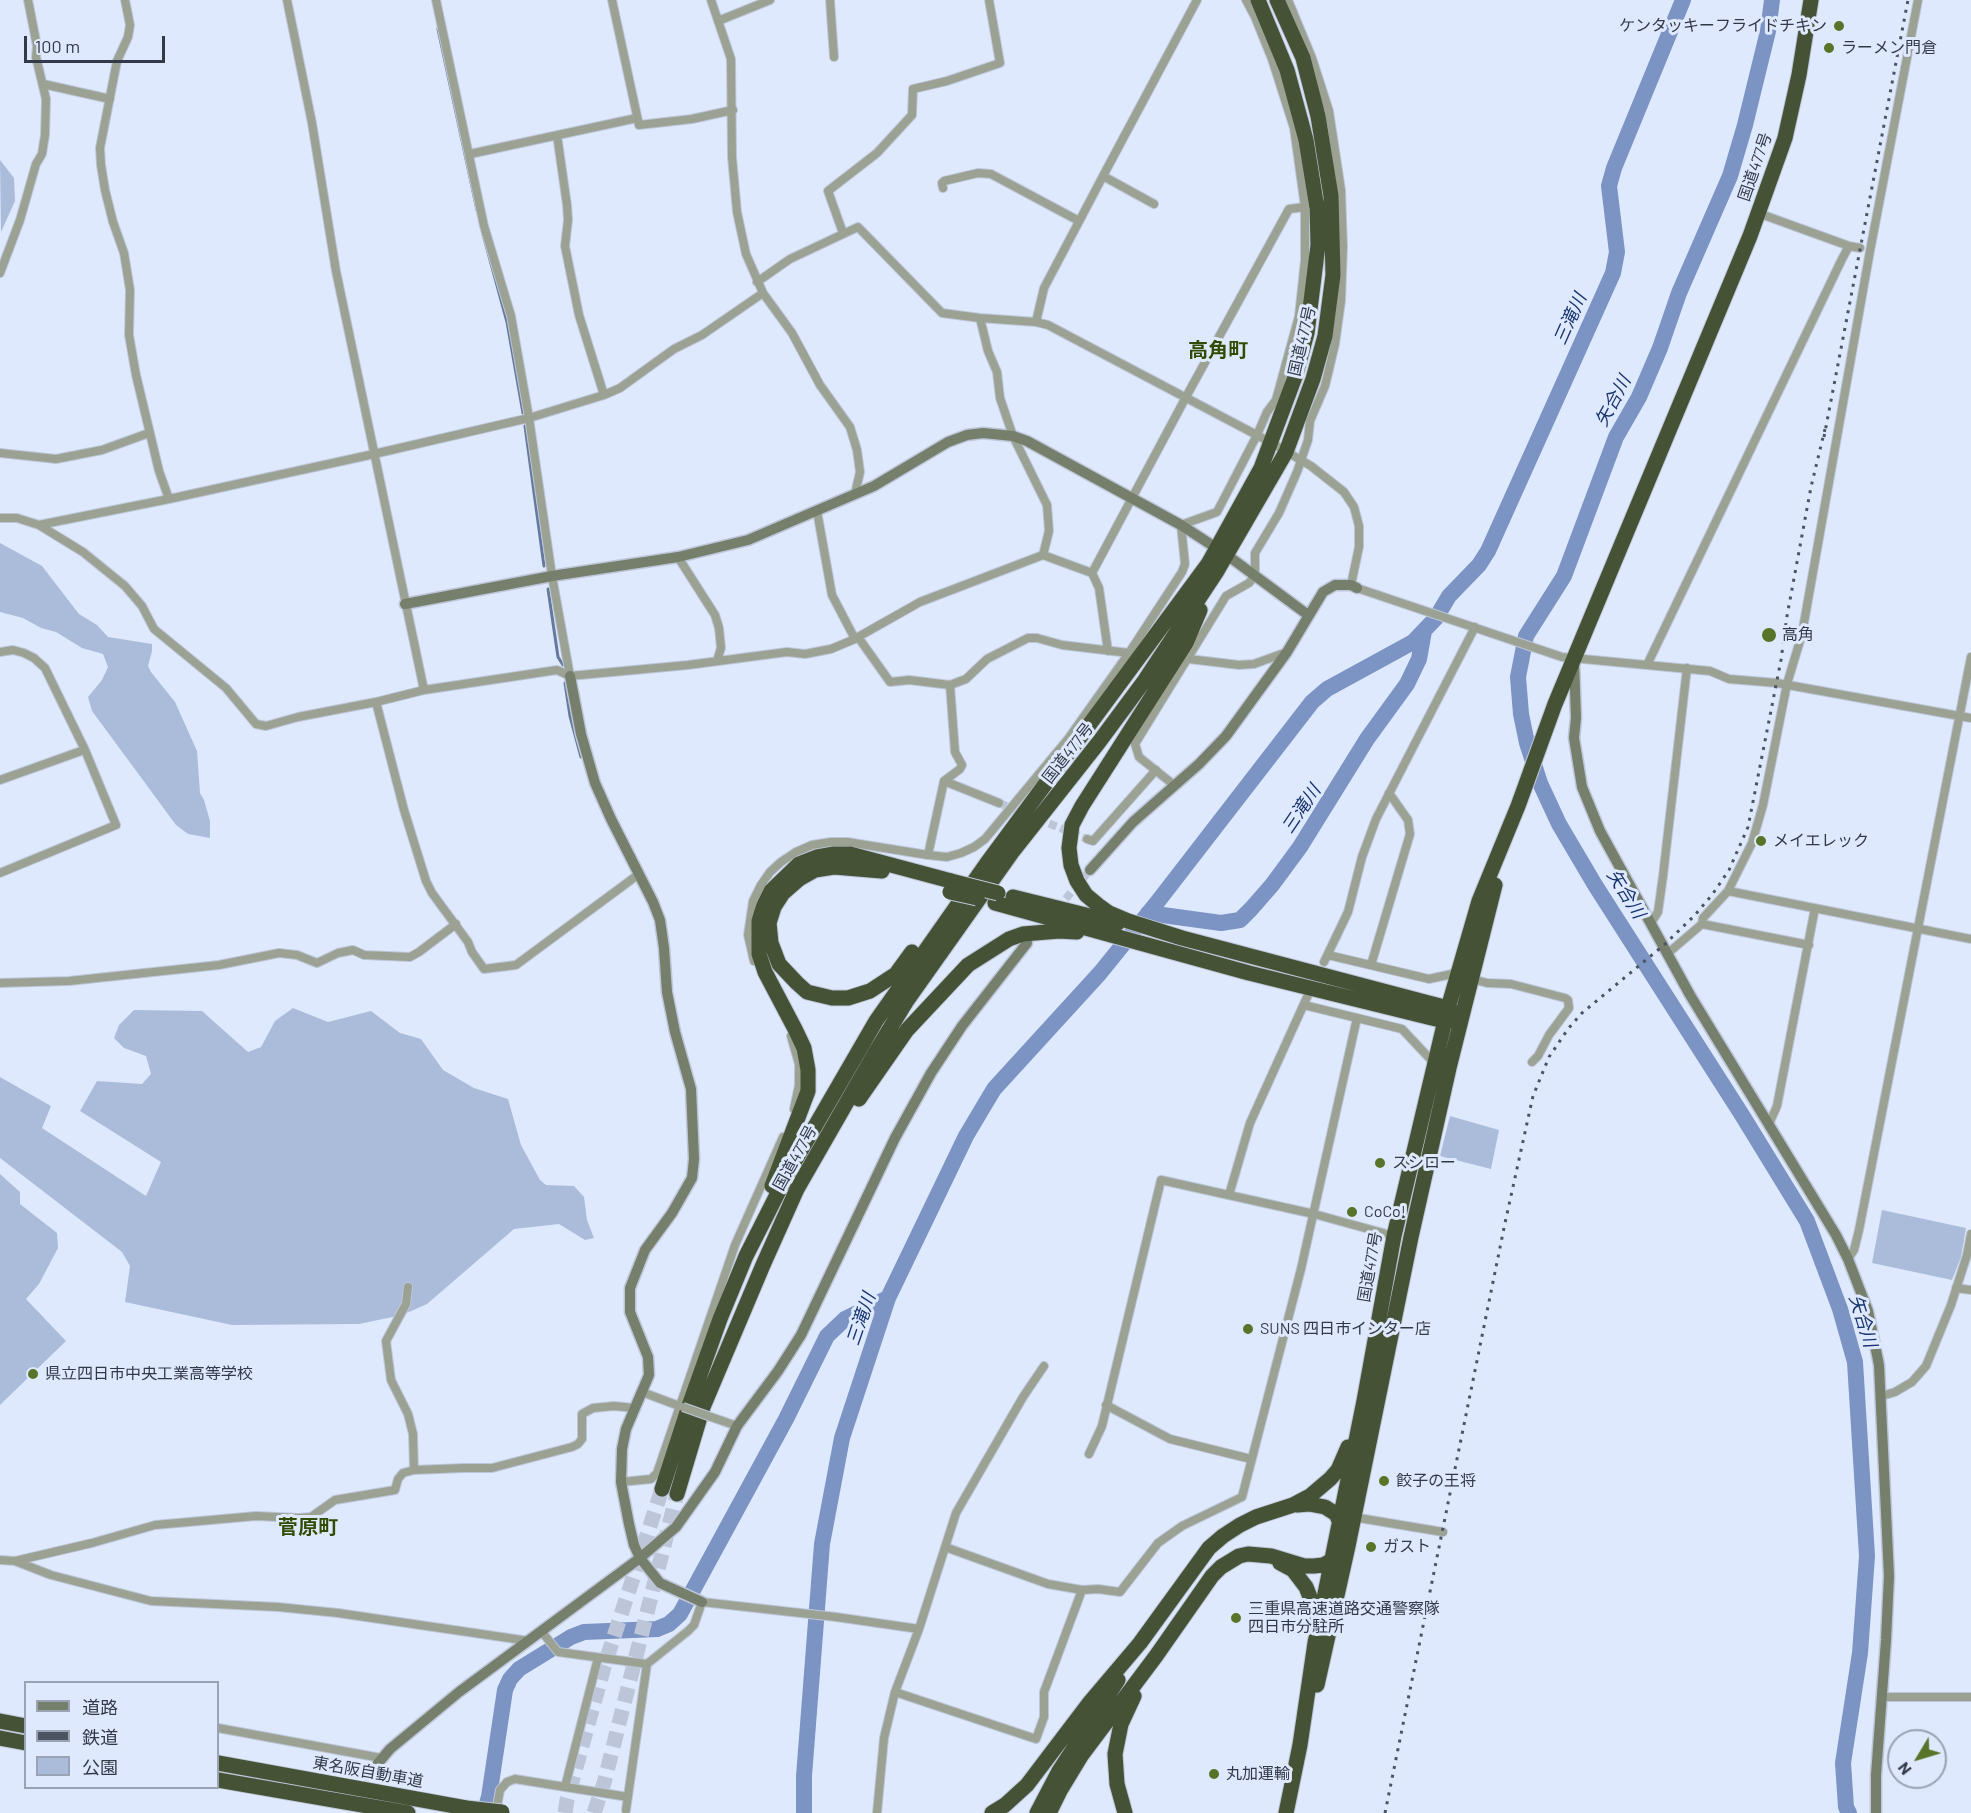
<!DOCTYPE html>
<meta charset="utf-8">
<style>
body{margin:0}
#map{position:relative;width:1971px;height:1813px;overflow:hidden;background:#dfe9fd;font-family:Barlow,"Noto Sans JP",sans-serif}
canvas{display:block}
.legend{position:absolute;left:24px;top:1681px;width:195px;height:108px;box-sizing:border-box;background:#dfe9fd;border:2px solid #9aa3b4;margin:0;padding:8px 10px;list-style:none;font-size:18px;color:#333a47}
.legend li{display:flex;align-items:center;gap:12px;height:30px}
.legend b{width:30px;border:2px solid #9aa3b4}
.north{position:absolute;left:1887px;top:1729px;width:60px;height:60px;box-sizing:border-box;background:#dfe9fd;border:2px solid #9aa3b4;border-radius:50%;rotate:232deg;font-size:16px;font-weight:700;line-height:24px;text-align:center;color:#333a47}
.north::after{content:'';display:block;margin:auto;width:21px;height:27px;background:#577429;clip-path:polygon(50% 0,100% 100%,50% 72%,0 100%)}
.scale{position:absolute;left:24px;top:36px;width:141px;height:27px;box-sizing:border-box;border:3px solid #333a47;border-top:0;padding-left:8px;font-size:18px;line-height:21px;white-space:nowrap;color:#333a47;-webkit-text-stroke:4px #dfe9fd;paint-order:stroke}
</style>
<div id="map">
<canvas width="1971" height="1813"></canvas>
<ul class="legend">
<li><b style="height:8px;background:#767f6b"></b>道路</li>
<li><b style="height:8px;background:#4c5462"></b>鉄道</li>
<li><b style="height:16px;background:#abbcdb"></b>公園</li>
</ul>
<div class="north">N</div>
<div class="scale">100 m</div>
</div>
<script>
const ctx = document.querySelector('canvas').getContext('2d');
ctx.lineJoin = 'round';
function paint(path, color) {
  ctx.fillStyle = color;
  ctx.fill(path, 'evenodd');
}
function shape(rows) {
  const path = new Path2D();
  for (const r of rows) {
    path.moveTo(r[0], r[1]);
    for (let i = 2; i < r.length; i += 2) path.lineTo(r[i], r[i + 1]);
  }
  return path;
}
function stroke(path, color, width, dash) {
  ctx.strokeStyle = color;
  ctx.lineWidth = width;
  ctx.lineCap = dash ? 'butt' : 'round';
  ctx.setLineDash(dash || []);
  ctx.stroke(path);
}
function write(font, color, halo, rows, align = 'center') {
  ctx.font = font + ' Barlow,"Noto Sans JP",sans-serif';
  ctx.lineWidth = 6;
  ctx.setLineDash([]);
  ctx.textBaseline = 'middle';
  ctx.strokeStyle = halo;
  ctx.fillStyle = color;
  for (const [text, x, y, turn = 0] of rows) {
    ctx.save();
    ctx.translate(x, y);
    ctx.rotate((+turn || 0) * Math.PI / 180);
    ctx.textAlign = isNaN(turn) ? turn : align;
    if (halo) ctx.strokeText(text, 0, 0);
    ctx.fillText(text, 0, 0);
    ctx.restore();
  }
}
const green = shape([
 [0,160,14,178,15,201,1,232],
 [0,543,42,566,79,614,97,625,108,637,152,644,152,651,148,666,151,672,175,702,197,751,200,793,204,800,210,821,210,838,188,834,176,825,92,711,88,697,102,680,108,667,103,654,82,648,56,632,41,628,23,618,0,612],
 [293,1008,328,1022,371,1011,400,1033,421,1039,443,1070,474,1088,508,1099,521,1145,540,1180,546,1185,574,1186,584,1197,587,1220,594,1238,585,1240,559,1224,514,1229,427,1304,402,1315,359,1324,232,1325,125,1302,130,1266,122,1252,0,1158,0,1077,51,1106,42,1128,146,1196,161,1162,80,1111,97,1081,142,1084,151,1074,146,1056,124,1048,114,1038,119,1025,134,1010,202,1011,248,1052,261,1047,275,1021],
 [1450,1116,1499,1130,1491,1169,1440,1156],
 [0,1174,20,1192,20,1204,57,1233,58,1248,39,1284,26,1299,66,1341,0,1405],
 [1882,1210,1966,1228,1961,1257,1952,1280,1872,1263]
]);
const stream = shape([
 [438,29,477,210],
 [483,234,507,322,523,413],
 [525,426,544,566],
 [548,589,558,657,563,665],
 [565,683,570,716,581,757]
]);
const river = shape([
 [1772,0,1768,31,1745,125,1730,176,1679,293,1660,348,1639,397,1616,437,1564,576,1526,636,1518,677,1521,714,1527,743,1540,783,1559,824,1595,885,1742,1115,1807,1221,1840,1309,1855,1362,1867,1556,1860,1653,1843,1763,1846,1807,1849,1813],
 [1148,913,1221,923,1240,920,1251,909,1272,885,1300,847,1367,739,1407,684,1419,659,1424,631],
 [484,1813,489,1797,505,1690,510,1679,519,1669,571,1637,584,1632,657,1629,669,1624,680,1614,786,1419,827,1336,845,1319,888,1298],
 [804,1813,804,1776,822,1544,842,1438,888,1298,966,1136,994,1089,1100,973,1159,900,1312,702,1327,689,1413,642,1436,618,1449,596,1479,565,1488,551,1613,273,1617,252,1609,186,1614,168,1683,0]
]);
const streetTunnel = shape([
 [999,803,1024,813],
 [1038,819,1087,839],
 [1058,908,1090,870]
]);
const highwayTunnel = shape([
 [565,1813,567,1800,604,1667,662,1489],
 [594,1813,604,1783,677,1494]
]);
const street = shape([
 [125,0,130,25,128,37,117,61,100,148,101,165,105,190,113,222,124,253,130,290,129,335,136,375,159,471,169,499],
 [287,0,312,123,336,271,424,690],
 [436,0,484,226,511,316,529,418,552,576,570,676],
 [612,0,639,125,692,119,733,110],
 [711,0,731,59,732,157,737,212,746,254,763,293,792,333,820,385,850,427,857,450,860,472,855,494],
 [830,0,834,57],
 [718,21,770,0],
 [43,84,110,99],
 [557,135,567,205,568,220,565,246,579,315,604,395],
 [470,154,637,118],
 [1103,176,1197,0],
 [943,188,942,183,944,181,978,173,991,174,1079,221],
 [1758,213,1849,246],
 [843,233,828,191,877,153,912,115,913,89,947,81,1000,63,989,0],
 [0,273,20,220,36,164,42,154,45,135,46,99,36,57,37,46,28,0],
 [757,282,790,259,858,227,942,313,980,318,1036,322,1048,325,1270,442,1311,466,1344,492,1354,507,1359,526,1359,547,1351,585],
 [980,318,988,351,997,372,1000,398,1013,436,1047,505,1049,531,1043,555,1092,573,1099,588,1108,651],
 [1036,322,1044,288,1103,176,1154,204],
 [0,453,56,459,102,450,149,433],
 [817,511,832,595,855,639,858,637,890,682,909,680,950,685,966,679,987,659,1028,638,1037,638,1062,645,1129,653],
 [0,518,17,518,39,525,83,552,125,586,142,606,154,629,226,688,256,724,266,726,298,717,376,702,424,690,557,670,570,676,688,665,787,652,805,654,831,649,855,639],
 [39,525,169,499,374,454,529,418,604,395,620,388,674,349,702,335,763,293],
 [678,557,715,615,719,628,721,648,717,661],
 [1092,573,1186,397,1289,209,1305,207],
 [1357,588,1562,657,1710,671,1729,679,1777,683,1971,718],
 [858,637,920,602,1043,555],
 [0,652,13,650,24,653,34,658,45,668,85,750,116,825,0,873],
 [1189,659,1239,665,1254,664,1287,652],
 [1647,665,1842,259,1849,246,1860,248],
 [376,702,404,810,426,881,432,893,468,942,472,952,484,969,516,965,639,874],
 [0,780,84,750],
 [944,781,999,803],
 [1174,785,1139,757,1135,744,1226,596,1249,583,1255,575,1255,553,1279,513,1297,472,1308,440,1310,421,1325,386,1335,344,1341,301,1343,247,1341,190,1329,111,1312,58,1288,0],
 [1087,839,1093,841,1156,770],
 [928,855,944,781,960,769,962,765,955,752,950,685],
 [1728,891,1752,843,1763,805,1787,684,1802,634,1870,251,1918,0],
 [1651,923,1658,912,1663,876,1687,668],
 [1702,924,1809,945],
 [1667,954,1702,924,1703,918,1728,891,1971,939],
 [1328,955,1429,979,1452,974,1457,970],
 [754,961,748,935,753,901,761,885,770,872,781,862,796,852,812,845,831,842,847,842,928,855,947,857,961,853,974,847,985,839,1068,739,1129,653,1182,572,1185,564,1181,525,1217,512,1257,435,1267,412,1276,400,1299,316,1305,260,1305,207,1294,128,1272,59,1255,17,1246,0],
 [1324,962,1348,912,1362,857,1376,819,1475,627],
 [1371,965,1410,834,1408,820,1389,793],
 [1472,979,1487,983,1511,984,1565,998,1568,1000,1569,1008,1549,1035,1538,1056,1532,1062],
 [0,983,69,981,219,965,279,953,297,955,317,963,338,953,353,950,364,955,410,957,419,952,456,924],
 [1304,1005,1402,1029,1434,1063],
 [791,1036,799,1064,799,1085,794,1109],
 [1769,1124,1777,1106,1815,908],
 [1229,1195,1250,1123,1308,995],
 [1848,1259,1854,1250,1859,1230,1971,657],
 [408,1287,406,1304,386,1341,391,1380,408,1414,413,1434,414,1470],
 [1956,1288,1971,1290],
 [642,1392,682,1407],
 [1882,1396,1895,1392,1912,1382,1926,1366,1951,1305,1967,1255,1971,1234],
 [1106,1405,1170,1439,1251,1459],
 [711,1417,737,1426],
 [1089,1454,1102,1426,1161,1180,1314,1214,1394,1236],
 [621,1482,651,1479,657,1473,735,1245,783,1137],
 [1353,1517,1443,1532],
 [945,1547,1048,1584,1082,1590],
 [0,1560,15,1561,92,1543,155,1525,256,1516,299,1518,311,1517,335,1500,395,1490,398,1479,403,1473,414,1470,464,1468,492,1468,572,1447,578,1444,582,1439,582,1414,593,1408,614,1406,634,1408],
 [15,1561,51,1575,151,1601,278,1607,338,1613,529,1641],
 [542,1632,558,1652,647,1664],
 [895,1692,1036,1739,1044,1717,1044,1692,1082,1590,1098,1589,1120,1592,1158,1543,1182,1526,1242,1497,1301,1269,1357,1018],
 [1882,1697,1971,1697],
 [218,1728,381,1758],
 [565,1787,598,1658],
 [626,1810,647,1664,688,1631,694,1625,702,1602,836,1617,919,1629],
 [496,1812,500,1790,507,1782,515,1779,628,1797],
 [877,1813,884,1738,895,1692,919,1629,956,1513,1023,1397,1044,1366]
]);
const secondary = shape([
 [405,604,552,576,678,557,748,540,874,486,948,442,967,435,983,433,1013,436,1027,441,1181,525,1227,555,1308,615],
 [1574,662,1576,718,1574,738,1582,787,1600,831,1690,995,1836,1235,1848,1259,1868,1311,1879,1365,1889,1576,1886,1640,1876,1775,1876,1813],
 [570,676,581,734,595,783,611,819,653,902,660,920,664,948,667,992,675,1032,691,1089,694,1159,692,1178,672,1213,645,1250,630,1288,630,1312,648,1357,649,1375,626,1429,622,1449,621,1482,629,1524,634,1545,640,1558,660,1583,702,1602],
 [1090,870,1133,822,1199,764,1226,736,1287,652,1323,592,1335,585,1351,585,1357,588],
 [368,1775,390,1749,459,1692,640,1558,676,1527,715,1472,737,1426,778,1371,801,1335,895,1138,931,1073,962,1026,1027,943]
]);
const highway = shape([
 [1200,610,1186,643,1082,806,1072,825,1069,848,1071,865,1077,881,1086,895,1098,905,1109,913,1128,921,1182,938,1421,1001,1448,1008,1456,1014],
 [882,871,834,867,815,870,799,879,783,893,774,907,769,923,771,943,779,964,797,983,807,992,832,998,848,998,870,991,896,974,912,952],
 [1013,897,1118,923],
 [995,903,1249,973,1444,1021,1453,1020],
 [859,1099,907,1030,968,965,1009,939,1023,934,1059,931,1077,932],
 [772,1186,808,1091,808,1070,804,1048,795,1029,765,972,759,954,759,921,764,905,771,891,799,864,817,857,834,854,850,854,951,881],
 [662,1489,690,1403,720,1319,746,1256,788,1173,876,1021,987,863,1208,564,1261,468,1295,377,1307,333,1318,245,1317,208,1306,140,1287,70,1258,0],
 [677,1494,703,1407,763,1265,797,1189,875,1053,906,1002,1013,851,1099,742,1145,680,1217,571,1286,452,1313,379,1325,336,1333,275,1331,196,1318,116,1303,58,1277,0],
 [1297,1505,1309,1504,1325,1507,1336,1514,1341,1525],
 [1280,1563,1293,1570,1306,1587,1314,1607,1315,1621],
 [1317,1685,1348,1546,1411,1237,1449,1068,1495,885],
 [0,1721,26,1726],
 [0,1738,26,1743],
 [218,1763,466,1808],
 [218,1780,408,1813],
 [992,1813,1005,1805,1027,1785,1090,1702,1140,1643,1209,1548,1223,1536,1240,1525,1256,1517,1293,1505,1310,1496,1330,1479,1338,1470,1348,1447],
 [1037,1813,1059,1771,1118,1680],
 [1049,1813,1061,1789,1081,1756,1156,1656,1212,1576,1221,1567,1239,1556,1248,1554,1271,1556,1304,1566,1314,1566,1323,1565,1336,1558],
 [1125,1813,1117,1784,1115,1754,1121,1724,1134,1696],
 [1286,1813,1300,1745,1315,1643,1364,1401,1394,1236,1448,1008,1479,901,1518,806,1555,704,1750,236,1785,138,1799,75,1811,0]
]);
const rail = shape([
 [1824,437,1908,0],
 [1385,1813,1505,1223,1533,1096,1549,1057,1568,1029,1582,1013,1664,945,1694,916,1712,895,1729,870,1748,827,1781,660,1787,616,1811,487,1825,429]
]);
const streetBridge = shape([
 [683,1407,711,1417]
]);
const highwayBridge = shape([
 [951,881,998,893],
 [950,892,977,898],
 [466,1808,502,1812]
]);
const markers = [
 [1839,26,6,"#577429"],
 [1829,48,6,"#577429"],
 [1769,635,8,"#577429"],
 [1761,841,6,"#577429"],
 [1380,1163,6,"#577429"],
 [1352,1212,6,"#577429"],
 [1248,1329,6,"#577429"],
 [33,1374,6,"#577429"],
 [1384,1481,6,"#577429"],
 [1371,1547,6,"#577429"],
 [1236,1618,6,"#577429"],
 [1214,1774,6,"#577429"]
];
const poiNames = [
 ["ケンタッキーフライドチキン",1827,26,"right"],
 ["ラーメン門倉",1841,48],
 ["高角",1782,635],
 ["メイエレック",1773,841],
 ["スシロー",1392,1163],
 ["CoCo!",1364,1212],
 ["SUNS 四日市インター店",1260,1329],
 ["県立四日市中央工業高等学校",45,1374],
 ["餃子の王将",1396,1481],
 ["ガスト",1383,1547],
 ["三重県高速道路交通警察隊",1248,1609],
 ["四日市分駐所",1248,1627],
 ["丸加運輸",1226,1774]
];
const streetNames = [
 ["国道477号",1755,167,-71],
 ["国道477号",1302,341,-77],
 ["国道477号",1068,753,-52],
 ["国道477号",795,1158,-61],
 ["国道477号",1370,1267,-80],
 ["東名阪自動車道",368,1772,10]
];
const waterNames = [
 ["三滝川",1570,319,-66],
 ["矢合川",1613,401,-62],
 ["三滝川",1301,809,-56],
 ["矢合川",1626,894,58],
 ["三滝川",861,1319,-71],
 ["矢合川",1863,1321,73]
];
const quarterNames = [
 ["高角町",1218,350],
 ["菅原町",308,1527]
];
paint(green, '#abbcdb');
stroke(stream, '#65799e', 3);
stroke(river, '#7b94c4', 16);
stroke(streetTunnel, '#bdc6d9', 8, [8, 4]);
stroke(highwayTunnel, '#bdc6d9', 15, [15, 8]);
stroke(street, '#bdc6d9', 10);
stroke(secondary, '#bdc6d9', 13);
stroke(highway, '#bdc6d9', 17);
stroke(street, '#9ba293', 8);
stroke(secondary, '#767f6b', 10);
stroke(highway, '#455235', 15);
stroke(rail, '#4c5462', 3, [3, 6]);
stroke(streetBridge, '#bdc6d9', 10, []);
stroke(highwayBridge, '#bdc6d9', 17, []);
stroke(streetBridge, '#9ba293', 8);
stroke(highwayBridge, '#455235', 15);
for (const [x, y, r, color] of markers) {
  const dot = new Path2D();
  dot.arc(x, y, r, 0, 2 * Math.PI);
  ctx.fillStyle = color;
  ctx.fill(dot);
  stroke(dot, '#dfe9fd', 2);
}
write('16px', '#333a47', '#dfe9fd', poiNames, 'left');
write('16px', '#333a47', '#dfe9fd', streetNames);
write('italic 18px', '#18346e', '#dfe9fd', waterNames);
write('bold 20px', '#324b00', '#dfe9fd', quarterNames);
</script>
